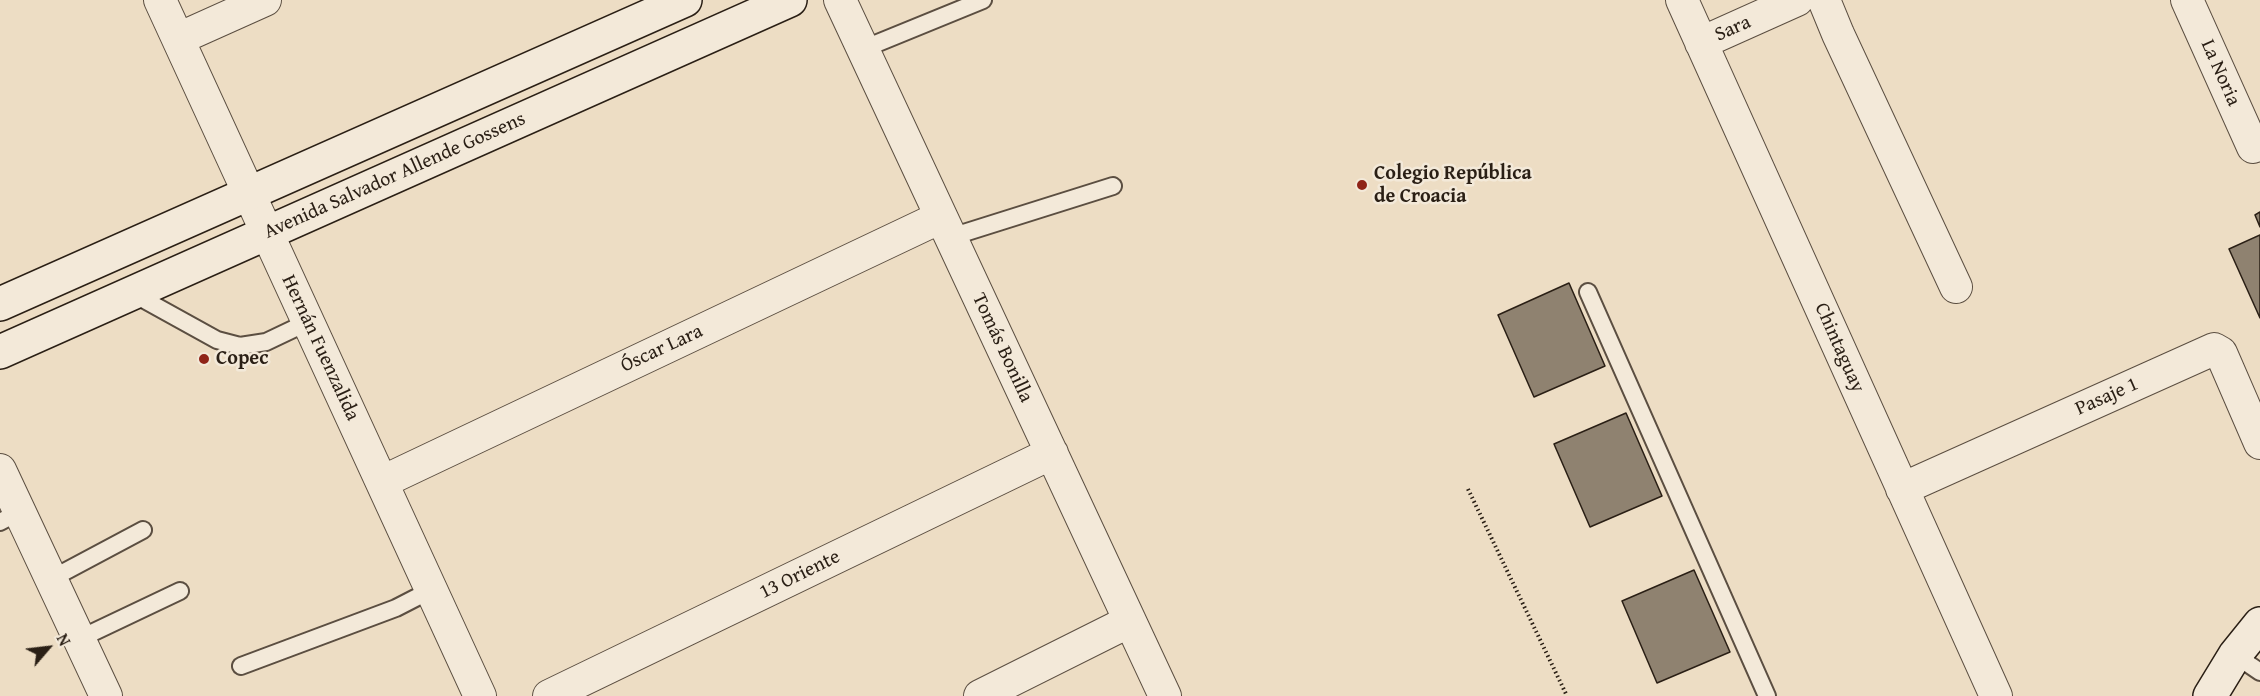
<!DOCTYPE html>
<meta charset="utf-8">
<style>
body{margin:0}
#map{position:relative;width:2260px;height:696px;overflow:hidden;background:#edddc4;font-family:"Gentium Book Plus",serif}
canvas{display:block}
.north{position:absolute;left:18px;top:618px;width:60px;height:60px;-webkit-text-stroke:4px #f3e9d9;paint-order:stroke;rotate:62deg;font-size:16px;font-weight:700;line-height:24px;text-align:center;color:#2a1f15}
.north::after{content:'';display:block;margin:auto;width:21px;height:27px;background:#2a1f15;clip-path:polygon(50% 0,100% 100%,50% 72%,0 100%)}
</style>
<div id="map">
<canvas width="2260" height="696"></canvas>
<div class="north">N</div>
</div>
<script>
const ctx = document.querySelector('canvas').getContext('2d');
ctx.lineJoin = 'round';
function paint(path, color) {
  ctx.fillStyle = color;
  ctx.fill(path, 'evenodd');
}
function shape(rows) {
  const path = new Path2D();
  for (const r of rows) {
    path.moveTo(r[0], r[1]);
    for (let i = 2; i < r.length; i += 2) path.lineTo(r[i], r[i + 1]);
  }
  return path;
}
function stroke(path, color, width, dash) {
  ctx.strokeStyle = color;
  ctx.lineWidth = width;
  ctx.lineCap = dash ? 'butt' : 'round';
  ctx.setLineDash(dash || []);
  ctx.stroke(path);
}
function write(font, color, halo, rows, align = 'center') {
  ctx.font = font + ' "Gentium Book Plus",serif';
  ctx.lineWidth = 5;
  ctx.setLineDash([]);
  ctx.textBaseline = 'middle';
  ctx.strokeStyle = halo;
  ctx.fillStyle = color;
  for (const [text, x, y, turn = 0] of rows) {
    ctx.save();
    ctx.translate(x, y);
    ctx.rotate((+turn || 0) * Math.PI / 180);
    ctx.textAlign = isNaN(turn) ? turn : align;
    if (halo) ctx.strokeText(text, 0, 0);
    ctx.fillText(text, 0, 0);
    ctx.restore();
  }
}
const building = shape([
 [2260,212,2260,227,2255,215,2260,212],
 [2260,235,2260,318,2229,249,2260,235],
 [1569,283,1605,366,1534,397,1498,315,1569,283],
 [1626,413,1662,496,1590,527,1554,444,1626,413],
 [1694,570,1730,652,1657,683,1622,601,1694,570]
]);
const path = shape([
 [1468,489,1567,696]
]);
const lane = shape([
 [863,49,983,0],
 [951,237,1113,186],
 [1588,292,1767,696],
 [132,293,217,340,240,346,266,342,308,322],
 [0,522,19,512],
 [51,579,143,530],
 [79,639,180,591],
 [2235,655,2260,672],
 [241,666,396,608,431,590]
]);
const street = shape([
 [160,0,480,696],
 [840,0,1165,696],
 [1682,0,1996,696],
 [1824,0,1838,34,1956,287],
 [2187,0,2253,147],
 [178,39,265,0],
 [1701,43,1797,0],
 [0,470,106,696],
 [382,482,941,217],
 [1902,489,2214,349,2221,353,2260,443],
 [549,696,1052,453],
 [980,696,1130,621]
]);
const secondary = shape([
 [0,304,685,0],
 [0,352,790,0],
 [2210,696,2235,655,2260,624]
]);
const markers = [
 [1362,185,6,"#8f2418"],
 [204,359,6,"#8f2418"]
];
const streetNames = [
 ["Sara",1733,29,-24],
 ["La Noria",2220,73,66],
 ["Avenida Salvador Allende Gossens",395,176,-24],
 ["Hernán Fuenzalida",320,348,65],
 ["Tomás Bonilla",1002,348,65],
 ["Chintaguay",1839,348,66],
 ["Óscar Lara",662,349,-25],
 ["Pasaje 1",2107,397,-24],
 ["13 Oriente",800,575,-26]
];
const poiNames = [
 ["Colegio República",1374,174],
 ["de Croacia",1374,197],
 ["Copec",216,359]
];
paint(building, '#8f8270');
stroke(building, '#2a1f15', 1.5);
stroke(lane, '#5b4e41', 20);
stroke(street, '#5b4e41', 34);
stroke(secondary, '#2a1f15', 36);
stroke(path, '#2a1f15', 4, [1.5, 3]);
stroke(lane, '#f3e9d9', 16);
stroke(street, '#f3e9d9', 32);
stroke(secondary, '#f3e9d9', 33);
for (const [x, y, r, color] of markers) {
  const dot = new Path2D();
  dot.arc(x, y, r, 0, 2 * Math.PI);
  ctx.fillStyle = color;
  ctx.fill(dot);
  stroke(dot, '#f3e9d9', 2);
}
write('20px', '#2a1f15', '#f3e9d9', streetNames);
write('bold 20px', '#2a1f15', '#f3e9d9', poiNames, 'left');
</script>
